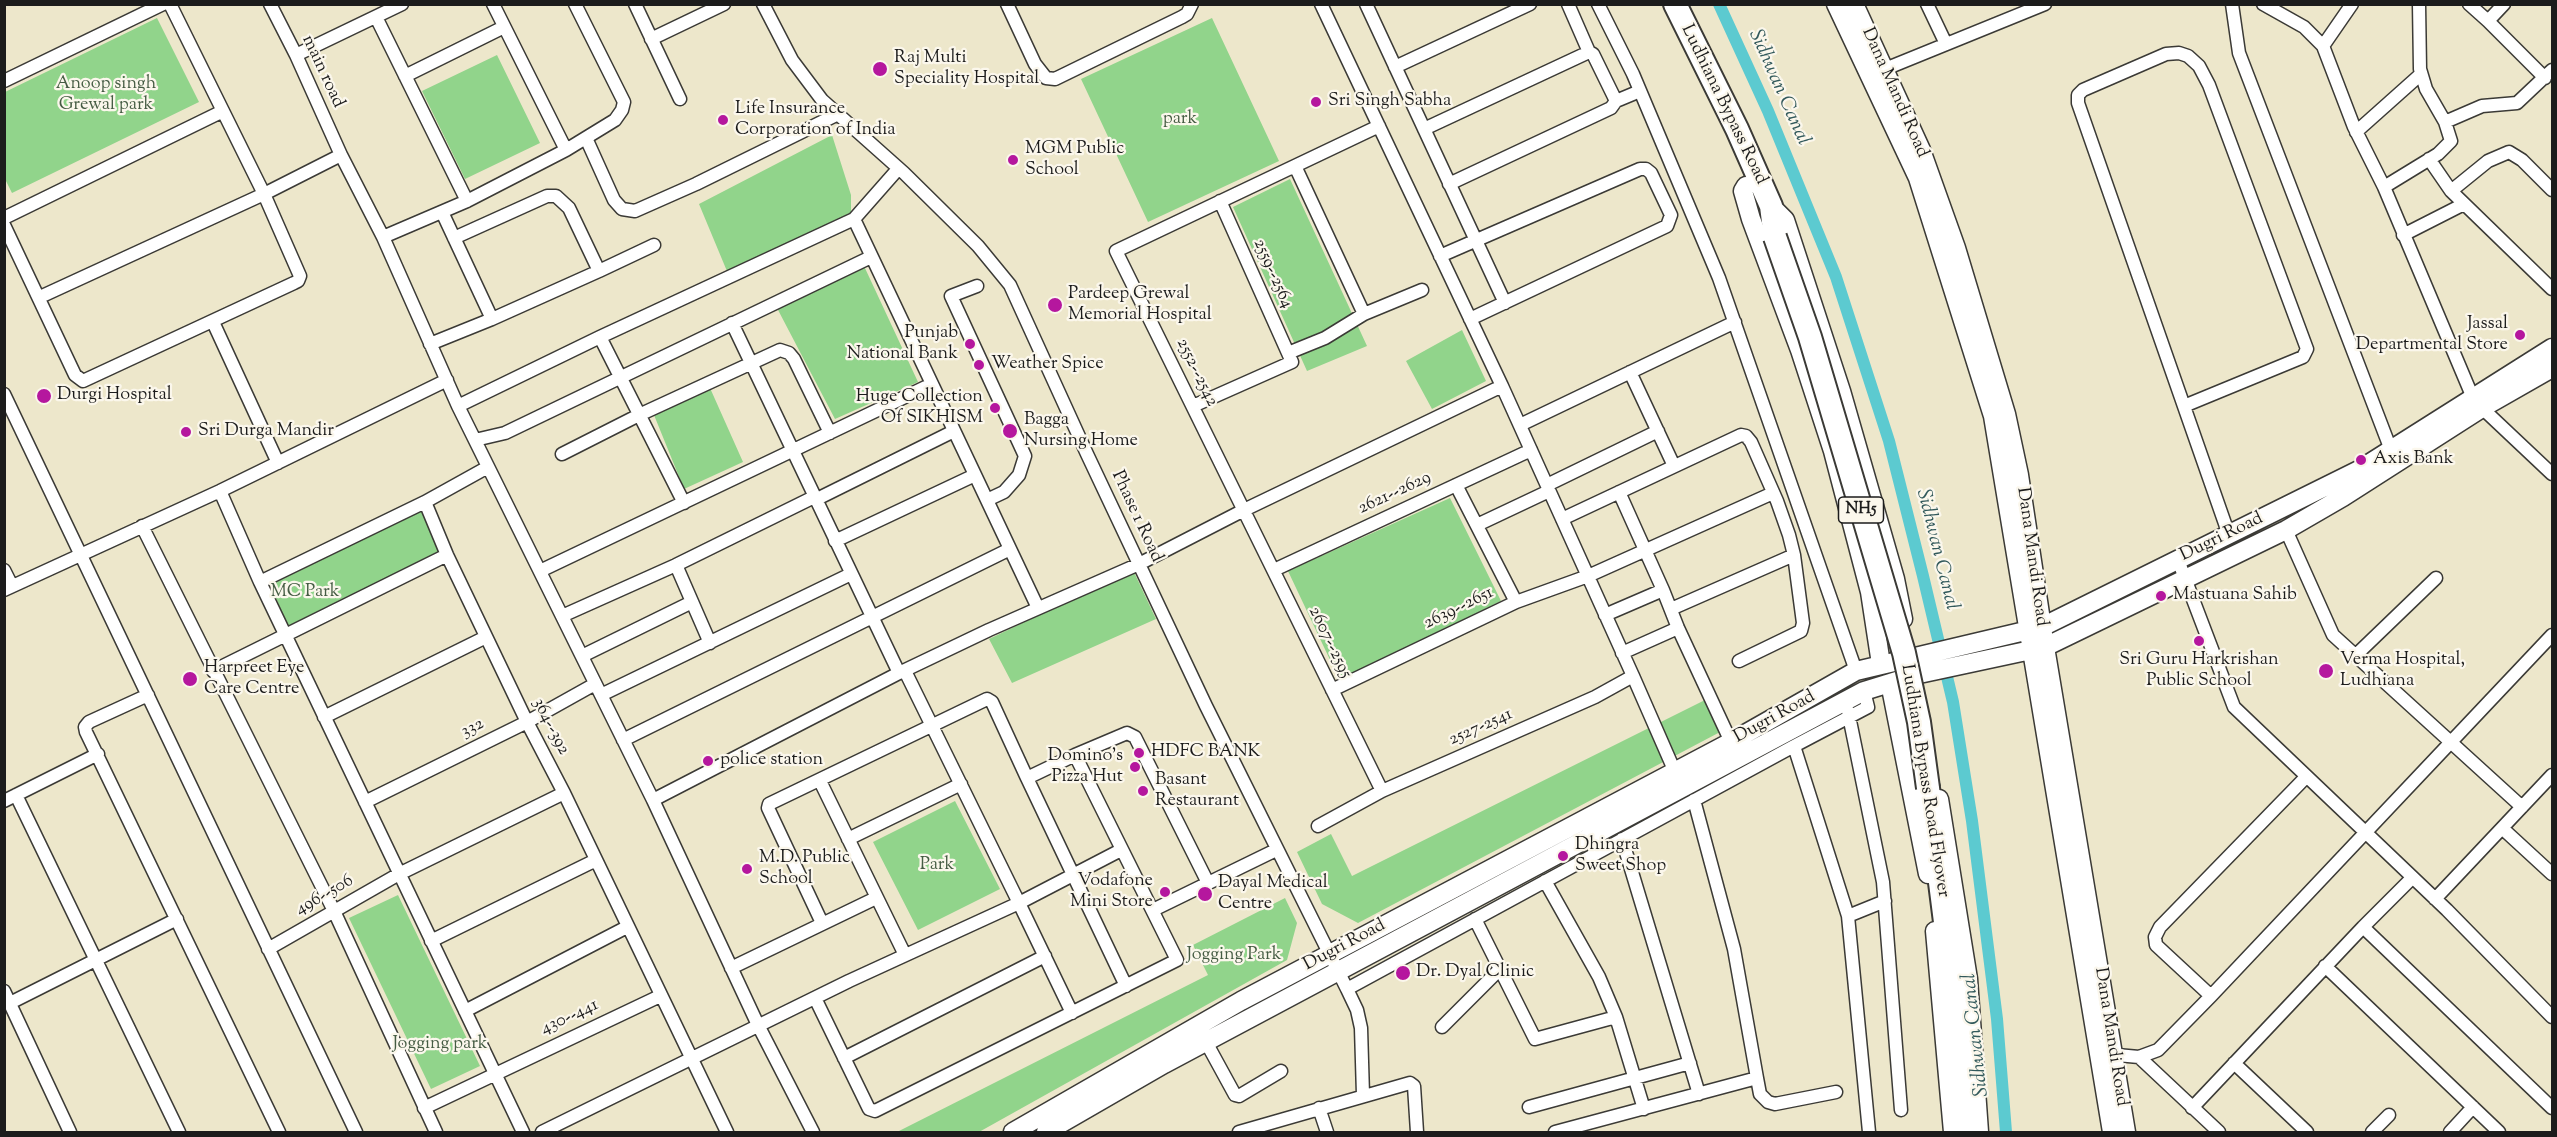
<!DOCTYPE html>
<style>
body{margin:0}
#map{position:relative;width:2557px;height:1137px;overflow:hidden;background:#ede7cb;font-family:"Sorts Mill Goudy",serif}
canvas{display:block}
.frame{position:absolute;inset:0;border:6px solid #1c1c1c;pointer-events:none}
</style>
<div id="map">
<canvas width="2557" height="1137"></canvas>
<div class="frame"></div>
</div>
<script>
const ctx = document.querySelector('canvas').getContext('2d');
ctx.lineJoin = 'round';
function paint(path, color) {
  ctx.fillStyle = color;
  ctx.fill(path, 'evenodd');
}
function shape(rows) {
  const path = new Path2D();
  for (const r of rows) {
    path.moveTo(r[0], r[1]);
    for (let i = 2; i < r.length; i += 2) path.lineTo(r[i], r[i + 1]);
  }
  return path;
}
function stroke(path, color, width, dash) {
  ctx.strokeStyle = color;
  ctx.lineWidth = width;
  ctx.lineCap = dash ? 'butt' : 'round';
  ctx.setLineDash(dash || []);
  ctx.stroke(path);
}
function write(font, color, halo, rows, align = 'center') {
  ctx.font = font + ' "Sorts Mill Goudy",serif';
  ctx.lineWidth = 4.5;
  ctx.setLineDash([]);
  ctx.textBaseline = 'middle';
  ctx.strokeStyle = halo;
  ctx.fillStyle = color;
  for (const [text, x, y, turn = 0] of rows) {
    ctx.save();
    ctx.translate(x, y);
    ctx.rotate((+turn || 0) * Math.PI / 180);
    ctx.textAlign = isNaN(turn) ? turn : align;
    if (halo) ctx.strokeText(text, 0, 0);
    ctx.fillText(text, 0, 0);
    ctx.restore();
  }
}
const green = shape([
 [157,18,199,102,12,193,5,179,5,92],
 [1212,18,1279,161,1148,222,1081,79],
 [497,55,540,143,465,179,422,91],
 [832,135,851,195,851,221,729,276,699,204],
 [1290,179,1367,346,1307,371,1233,207],
 [864,266,918,382,835,419,777,308],
 [1462,330,1486,381,1432,409,1406,361],
 [710,388,743,462,684,489,654,415],
 [1450,498,1501,601,1340,681,1288,571],
 [421,510,441,553,288,628,270,583],
 [1133,570,1156,619,1012,683,989,639],
 [1707,699,1722,731,1358,923,1322,904,1297,852,1331,834,1352,876],
 [955,801,1000,889,918,930,873,842],
 [398,895,480,1066,431,1089,349,918],
 [1285,898,1297,923,1287,960,979,1132,897,1132,1208,975,1193,945]
]);
const canal = shape([
 [1719,4,1768,111,1836,277,1889,441,1923,576,1953,702,1972,821,1997,1019,2006,1132]
]);
const street = shape([
 [170,4,264,194,341,155,383,237,458,406,653,800,758,1025,813,1132],
 [270,4,296,55,341,155],
 [635,4,680,99],
 [763,4,792,60,822,100,904,173,978,246,1010,285,1087,454,1206,706,1347,989,1794,746],
 [1007,4,1035,64,1046,78,1055,79,1182,17,1187,14,1192,4],
 [1366,4,1505,303],
 [1568,4,1589,52],
 [1598,4,1633,74,1719,278,1856,671],
 [1927,4,1946,44],
 [2232,4,2239,53,2391,450],
 [2263,4,2304,27,2323,46,2354,127,2384,187,2473,398],
 [2469,4,2488,21,2504,4],
 [376,17,467,201],
 [2488,21,2545,78],
 [651,39,724,4],
 [2323,46,2352,4],
 [296,55,402,4],
 [1395,67,1530,4],
 [1885,69,2045,4],
 [405,76,504,27],
 [4,81,163,4],
 [1616,101,1640,91],
 [2445,122,2482,106,2517,103,2552,70],
 [1379,126,1116,251,1382,791],
 [1424,129,1589,52,1593,54,1616,101,1611,108,1449,184],
 [2356,132,2421,74],
 [586,138,614,200,622,209,635,211,696,184,838,114],
 [566,150,615,120,622,110,624,102,575,4],
 [2429,159,2451,191,2552,289],
 [1295,166,1364,314],
 [898,169,854,219,1038,608],
 [2384,187,2438,154,2451,141,2445,122,2426,89,2420,69,2419,4],
 [2451,191,2488,161,2509,152,2522,160,2552,190],
 [442,212,492,319],
 [4,218,223,111],
 [4,225,75,375,83,381,294,283,298,281,300,276,264,194,40,297],
 [2403,235,2464,204],
 [383,237,467,201,566,150,493,4],
 [1440,256,1640,169,1646,169,1651,173,1671,215,1667,226,1470,319],
 [599,271,654,245],
 [977,286,951,296,1025,456,1019,475,1004,492,987,500],
 [213,322,278,463],
 [732,323,899,673],
 [600,337,684,503],
 [430,344,492,319,599,271,569,208,556,196,547,196,454,238],
 [1288,353,1325,338,1364,314,1422,290],
 [1630,372,1674,466],
 [1502,386,1633,676],
 [4,394,356,1132],
 [458,406,600,337,854,219],
 [1193,406,1292,362,1220,201],
 [2184,406,2303,357,2307,349,2209,85,2199,66,2188,56,2179,53,2166,54,2083,90,2078,95,2078,103,2229,535],
 [2482,408,2552,474],
 [1520,425,1735,322],
 [475,440,505,433,871,257],
 [562,454,639,415,780,350,789,353,794,359,830,433],
 [1547,485,1658,431],
 [220,491,260,582,523,1132],
 [1619,492,1663,590],
 [815,500,954,431],
 [425,502,488,467],
 [1562,519,1741,435,1746,436,1751,442,1777,501,1789,535,1794,555,1803,623,1801,631,1739,661],
 [1477,525,1549,491],
 [142,526,334,911,436,1132],
 [2286,530,2333,635,2522,807],
 [835,541,975,475],
 [2178,560,2234,707,2447,910,2552,1017],
 [676,565,814,497],
 [4,570,12,586],
 [1274,570,1531,450],
 [540,571,932,384],
 [260,582,425,502,447,555,527,722,564,793,727,1132],
 [4,590,220,491,447,380],
 [1516,602,1588,576,1773,493],
 [1671,609,1794,555],
 [1605,615,1663,590,1678,628,1731,742],
 [562,616,676,565,710,643],
 [1622,653,1678,628],
 [2356,655,2436,578],
 [582,656,692,602],
 [213,671,447,555],
 [905,671,1019,903,1121,850],
 [1332,690,1516,602,1456,485],
 [1864,691,1868,707,1794,746,1848,916,1869,1132],
 [148,695,89,722,85,727,86,732,279,1132],
 [601,695,851,574],
 [1848,711,1883,882,1901,1110],
 [324,717,486,637],
 [623,740,1010,549],
 [1075,755,1127,733,1135,737,1208,883],
 [1027,778,1126,986],
 [820,781,905,955],
 [16,795,179,1132],
 [653,800,899,673,989,630,1139,564,1244,510,1502,386,1321,4],
 [1694,800,1734,949,1757,1078],
 [4,801,98,754],
 [365,802,527,722,595,684],
 [1318,826,1382,791,1595,697,1633,676,1675,772],
 [2502,828,2552,874],
 [848,839,961,784],
 [1622,839,1699,1094],
 [2412,878,2363,927,2552,1108],
 [1545,881,1599,977,1616,1017],
 [2435,899,2552,775],
 [1153,910,1276,850],
 [1848,916,1885,901],
 [1475,919,1535,1039,1616,1017,1644,1109],
 [431,941,596,860],
 [268,949,399,874,564,793],
 [2325,966,2499,1132],
 [731,968,876,898],
 [1347,989,1357,1010,1361,1028,1363,1095],
 [4,991,70,1132],
 [2211,996,2156,945,2155,937,2160,927,2306,777],
 [815,998,869,1109,875,1111,1177,960,1075,755,1027,778,992,702,987,699,769,804,768,808,822,923],
 [10,1003,177,919],
 [465,1011,627,927],
 [1442,1027,1500,969],
 [1206,1042,1235,1095,1239,1096,1281,1071],
 [2106,1054,2139,1057,2158,1050,2211,996,2552,635],
 [2139,1057,2219,1132],
 [844,1058,1045,956],
 [2234,1063,2307,1132],
 [1529,1107,1690,1063],
 [424,1108,660,996],
 [1319,1108,1327,1132],
 [2192,1108,2363,927],
 [542,1132,849,981,1019,903,1072,1013],
 [1239,1132,1410,1083,1414,1086,1417,1132],
 [1555,1132,1757,1078,1760,1094,1768,1102,1775,1104,1836,1092],
 [2372,1132,2389,1115],
 [2450,1132,2473,1107]
]);
const secondary = shape([
 [1836,4,1918,178,1993,416,2112,1132],
 [1854,4,1921,150,1956,248,2006,414,2019,475,2045,647,2126,1132],
 [1746,186,1743,191,1751,219,1800,350,1833,451,1870,592,1881,664],
 [1771,206,1785,220,1841,391,1895,579,1903,619],
 [1890,683,1928,874],
 [1939,799,1968,979,1979,1132],
 [1935,931,1953,1132],
 [1013,1132,1241,1001,1731,742,1856,671,2042,627,2359,470,2552,348],
 [1046,1132,1164,1064,1864,691,1919,674,2045,647,2286,530,2343,497,2482,408,2552,368]
]);
const highway = shape([
 [1675,4,1737,129,1771,206,1775,237],
 [1928,788,1951,969,1965,1132]
]);
const highwayBridge = shape([
 [1775,237,1810,337,1904,653,1919,722,1928,788]
]);
const markers = [
 [880,69,8,"#b5179e"],
 [1316,102,6,"#b5179e"],
 [723,120,6,"#b5179e"],
 [1013,160,6,"#b5179e"],
 [1055,305,8,"#b5179e"],
 [2520,335,6,"#b5179e"],
 [970,344,6,"#b5179e"],
 [979,365,6,"#b5179e"],
 [44,396,8,"#b5179e"],
 [995,408,6,"#b5179e"],
 [1010,431,8,"#b5179e"],
 [186,432,6,"#b5179e"],
 [2361,460,6,"#b5179e"],
 [2161,596,6,"#b5179e"],
 [2199,641,6,"#b5179e"],
 [2326,671,8,"#b5179e"],
 [190,679,8,"#b5179e"],
 [1139,753,6,"#b5179e"],
 [708,761,6,"#b5179e"],
 [1135,767,6,"#b5179e"],
 [1143,791,6,"#b5179e"],
 [1563,856,6,"#b5179e"],
 [747,869,6,"#b5179e"],
 [1165,892,6,"#b5179e"],
 [1205,894,8,"#b5179e"],
 [1403,973,8,"#b5179e"]
];
const shields = [
 [1861,510,45]
];
const shieldNames = [
 ["NH5",1861,510]
];
const poiNames = [
 ["Raj Multi",894,59],
 ["Speciality Hospital",894,80],
 ["Sri Singh Sabha",1328,102],
 ["Life Insurance",735,110],
 ["Corporation of India",735,131],
 ["MGM Public",1025,150],
 ["School",1025,171],
 ["Pardeep Grewal",1068,295],
 ["Memorial Hospital",1068,316],
 ["Jassal",2508,325,"right"],
 ["Departmental Store",2508,346,"right"],
 ["Punjab",958,334,"right"],
 ["National Bank",958,355,"right"],
 ["Weather Spice",991,365],
 ["Durgi Hospital",57,396],
 ["Huge Collection",983,398,"right"],
 ["Of SIKHISM",983,419,"right"],
 ["Bagga",1024,421],
 ["Nursing Home",1024,442],
 ["Sri Durga Mandir",198,432],
 ["Axis Bank",2373,460],
 ["Mastuana Sahib",2173,596],
 ["Sri Guru Harkrishan",2199,661,"center"],
 ["Public School",2199,682,"center"],
 ["Verma Hospital,",2340,661],
 ["Ludhiana",2340,682],
 ["Harpreet Eye",204,669],
 ["Care Centre",204,690],
 ["HDFC BANK",1151,753],
 ["Domino's",1123,757,"right"],
 ["Pizza Hut",1123,778,"right"],
 ["police station",720,761],
 ["Basant",1155,781],
 ["Restaurant",1155,802],
 ["Dhingra",1575,846],
 ["Sweet Shop",1575,867],
 ["M.D. Public",759,859],
 ["School",759,880],
 ["Vodafone",1153,882,"right"],
 ["Mini Store",1153,903,"right"],
 ["Dayal Medical",1218,884],
 ["Centre",1218,905],
 ["Dr. Dyal Clinic",1416,973]
];
const streetNames = [
 ["main road",322,72,65],
 ["Dana Mandi Road",1894,93,66],
 ["Ludhiana Bypass Road",1723,105,64],
 ["2559--2564",1272,274,66],
 ["2552--2542",1196,373,64],
 ["2621--2629",1395,494,-25],
 ["Phase 1 Road",1136,517,65],
 ["Dugri Road",2222,538,-26],
 ["Dana Mandi Road",2031,557,82],
 ["2639--2651",1459,609,-26],
 ["2607--2595",1329,643,64],
 ["Dugri Road",1775,718,-29],
 ["364--392",550,727,63],
 ["2527-2541",1481,728,-24],
 ["332",473,729,-26],
 ["Ludhiana Bypass Road Flyover",1924,781,81],
 ["496--506",325,896,-30],
 ["Dugri Road",1345,946,-28],
 ["430--441",570,1018,-25],
 ["Dana Mandi Road",2110,1037,81]
];
const parkNames = [
 ["Anoop singh",106,85],
 ["Grewal park",106,106],
 ["park",1180,120],
 ["MC Park",305,593],
 ["Park",937,866],
 ["Jogging Park",1234,956],
 ["Jogging park",440,1045]
];
const waterNames = [
 ["Sidhwan Canal",1778,88,66],
 ["Sidhwan Canal",1936,550,76],
 ["Sidhwan Canal",1977,1035,-96]
];
paint(green, '#91d48b');
stroke(canal, '#5ccad0', 12);
stroke(street, '#3b3a36', 15);
stroke(secondary, '#3b3a36', 21);
stroke(highway, '#3b3a36', 26);
stroke(street, '#fff', 12);
stroke(secondary, '#fff', 18);
stroke(highway, '#fff', 22);
stroke(highwayBridge, '#3b3a36', 26, []);
stroke(highwayBridge, '#fff', 22);
for (const [x, y, r, color] of markers) {
  const dot = new Path2D();
  dot.arc(x, y, r, 0, 2 * Math.PI);
  ctx.fillStyle = color;
  ctx.fill(dot);
  stroke(dot, '#fbf7ec', 2);
}
for (const [x, y, w] of shields) {
  const box = new Path2D();
  box.roundRect(x - w / 2, y - 13, w, 26, 4.5);
  ctx.fillStyle = '#fbf7ec';
  ctx.fill(box);
  stroke(box, '#1c1c1c', 1.5);
}
write('bold 16px', '#1c1c1c', null, shieldNames);
write('18px', '#1c1c1c', '#fbf7ec', poiNames, 'left');
write('18px', '#1c1c1c', '#fbf7ec', streetNames);
write('18px', '#455c43', '#fbf7ec', parkNames);
write('italic 20px', '#32595b', '#fbf7ec', waterNames);
</script>
